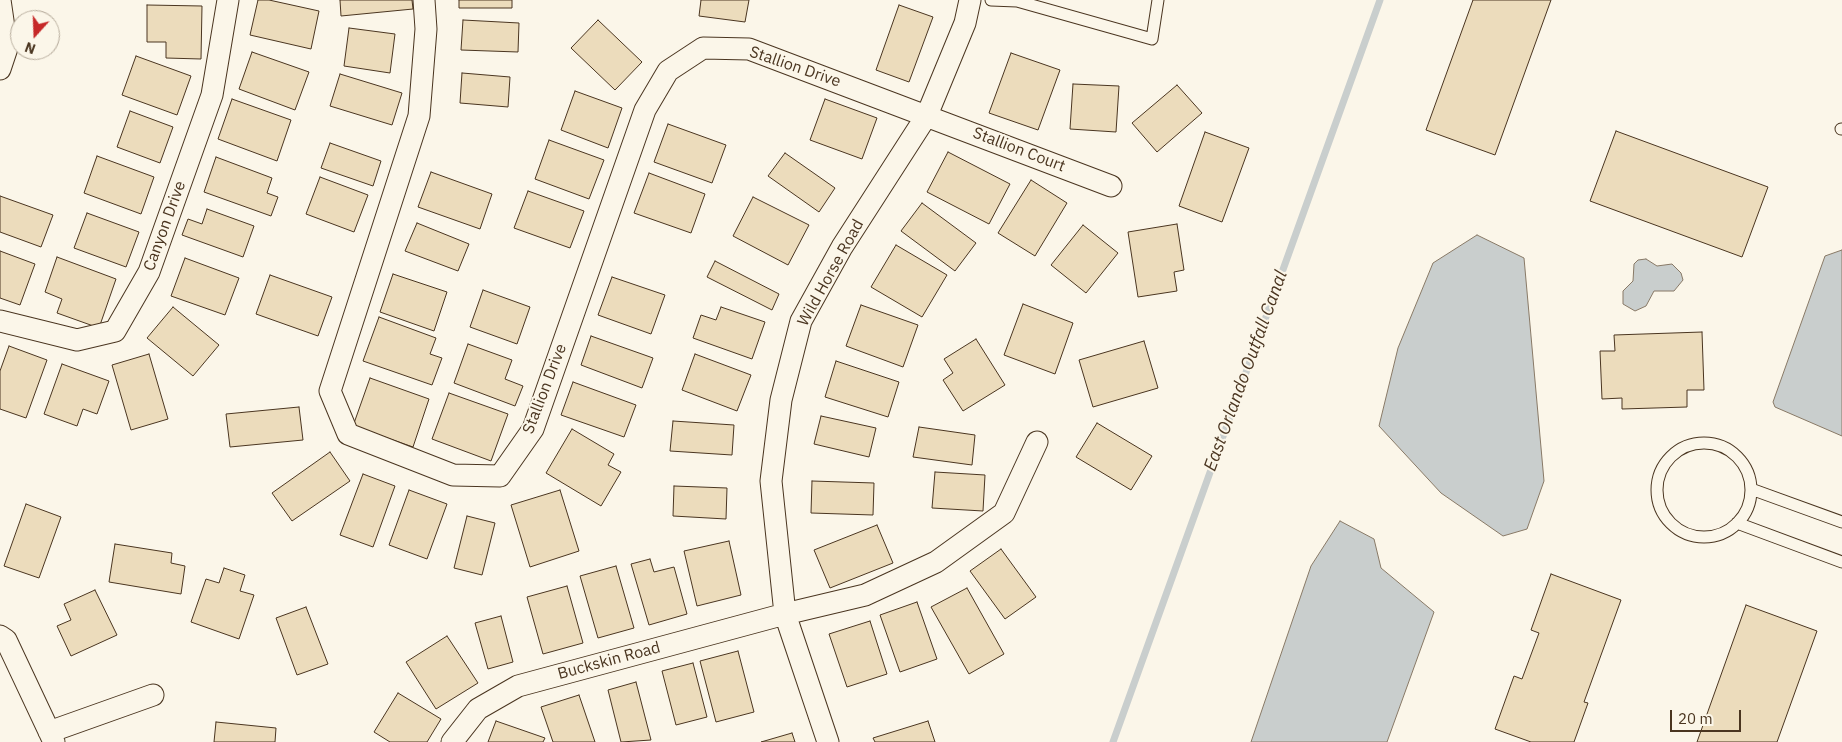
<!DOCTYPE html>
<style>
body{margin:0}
#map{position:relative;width:1842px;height:742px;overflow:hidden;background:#fbf6e9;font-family:"IBM Plex Sans",sans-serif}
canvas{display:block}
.north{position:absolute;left:10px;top:10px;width:50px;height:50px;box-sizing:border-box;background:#fbf6e9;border:1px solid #b4a999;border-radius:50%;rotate:200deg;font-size:14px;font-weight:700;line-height:20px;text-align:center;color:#4a3520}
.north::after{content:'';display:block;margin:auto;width:18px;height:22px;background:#c62828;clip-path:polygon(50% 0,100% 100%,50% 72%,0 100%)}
.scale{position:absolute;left:1670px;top:710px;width:71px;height:22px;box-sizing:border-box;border:2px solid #4a3520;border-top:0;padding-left:6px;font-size:15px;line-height:18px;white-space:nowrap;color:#4a3520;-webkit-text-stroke:4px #fbf6e9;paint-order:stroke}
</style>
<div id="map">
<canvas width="1842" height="742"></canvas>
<div class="north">N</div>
<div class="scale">20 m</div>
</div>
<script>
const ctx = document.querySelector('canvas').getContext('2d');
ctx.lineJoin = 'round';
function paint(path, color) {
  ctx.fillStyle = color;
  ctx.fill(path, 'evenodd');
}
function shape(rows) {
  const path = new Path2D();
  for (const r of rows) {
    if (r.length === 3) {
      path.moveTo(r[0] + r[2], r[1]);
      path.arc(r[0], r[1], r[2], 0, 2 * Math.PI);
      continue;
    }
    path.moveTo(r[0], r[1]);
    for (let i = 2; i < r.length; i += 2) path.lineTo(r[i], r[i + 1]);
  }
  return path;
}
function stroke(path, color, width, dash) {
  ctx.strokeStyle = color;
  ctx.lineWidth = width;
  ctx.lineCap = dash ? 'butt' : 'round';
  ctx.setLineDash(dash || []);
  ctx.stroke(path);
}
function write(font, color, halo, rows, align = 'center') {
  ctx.font = font + ' "IBM Plex Sans",sans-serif';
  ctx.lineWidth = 4;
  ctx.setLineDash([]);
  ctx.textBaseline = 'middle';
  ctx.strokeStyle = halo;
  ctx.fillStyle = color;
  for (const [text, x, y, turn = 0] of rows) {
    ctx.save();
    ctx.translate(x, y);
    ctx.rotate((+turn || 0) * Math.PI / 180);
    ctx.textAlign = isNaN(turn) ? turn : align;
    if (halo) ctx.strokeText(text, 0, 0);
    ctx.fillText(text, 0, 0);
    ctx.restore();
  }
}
const water = shape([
 [1477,235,1524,258,1544,481,1527,529,1503,536,1441,493,1379,426,1398,348,1433,263,1477,235],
 [1842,250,1842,436,1775,407,1773,402,1825,256,1842,250],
 [1646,259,1657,266,1672,264,1681,273,1683,280,1674,291,1654,291,1646,306,1635,311,1623,304,1623,291,1633,281,1634,264,1638,260,1646,259],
 [1340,521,1374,539,1381,568,1434,612,1387,742,1251,742,1311,566,1340,521]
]);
const stream = shape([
 [1113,742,1380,0]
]);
const building = shape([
 [258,0,269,0,319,11,311,49,250,35,258,0],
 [340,0,412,0,413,9,341,16,340,0],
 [459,0,512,0,512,8,459,8,459,0],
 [701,0,749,0,745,22,699,16,701,0],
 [1473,0,1551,0,1495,155,1426,130,1473,0],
 [147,5,202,6,201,59,166,58,166,42,147,42,147,5],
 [899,5,933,17,909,82,876,70,899,5],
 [463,20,519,23,518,52,461,50,463,20],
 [598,20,642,62,615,90,571,48,598,20],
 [349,28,395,34,390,73,344,66,349,28],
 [252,52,309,72,295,110,239,89,252,52],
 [1011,53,1060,70,1038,130,989,113,1011,53],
 [136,56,191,76,177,115,122,95,136,56],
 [462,73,510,77,508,107,460,103,462,73],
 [340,74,402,93,392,125,330,106,340,74],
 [1073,84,1119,86,1116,132,1070,129,1073,84],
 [1177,85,1202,113,1157,152,1132,123,1177,85],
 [575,91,622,108,608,148,561,130,575,91],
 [232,99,291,120,277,161,218,139,232,99],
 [825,99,877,118,862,159,810,140,825,99],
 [130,111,173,127,160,163,117,147,130,111],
 [668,124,726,145,712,183,654,162,668,124],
 [1616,131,1768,187,1742,257,1590,201,1616,131],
 [1205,132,1249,148,1222,222,1179,206,1205,132],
 [549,140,604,160,589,199,535,179,549,140],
 [330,143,381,161,373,186,321,168,330,143],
 [948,152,1010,184,989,224,927,192,948,152],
 [785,153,835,188,819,212,768,176,785,153],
 [97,156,154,177,141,214,84,193,97,156],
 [216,157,272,178,267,193,278,197,271,216,204,192,216,157],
 [431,172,492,194,480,229,418,207,431,172],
 [649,173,705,194,691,233,634,213,649,173],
 [320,177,368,195,354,232,306,214,320,177],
 [1031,180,1067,203,1035,256,998,233,1031,180],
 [528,191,584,211,570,248,514,228,528,191],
 [0,196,53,215,41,247,0,232,0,196],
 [753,197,809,225,788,265,733,236,753,197],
 [922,203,976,243,955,271,901,231,922,203],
 [207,209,254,226,243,257,182,235,188,219,202,224,207,209],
 [87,213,139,232,126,267,74,248,87,213],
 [417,223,469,244,458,271,405,251,417,223],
 [1177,224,1184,270,1174,272,1177,291,1138,297,1128,232,1177,224],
 [1083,225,1118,253,1086,293,1051,265,1083,225],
 [896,245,947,275,922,317,871,287,896,245],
 [0,251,35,264,20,305,0,298,0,251],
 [57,257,116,279,99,328,57,313,62,299,45,292,57,257],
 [185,258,239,278,225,315,171,296,185,258],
 [715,261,779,294,772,310,707,277,715,261],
 [393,274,447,292,434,331,380,312,393,274],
 [270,275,332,297,318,336,256,314,270,275],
 [612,277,665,295,651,334,598,315,612,277],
 [483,290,530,307,517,344,470,327,483,290],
 [1023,304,1073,323,1055,374,1004,355,1023,304],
 [861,305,918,325,903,367,846,346,861,305],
 [173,307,219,345,193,376,147,338,173,307],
 [721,307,765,322,752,359,693,338,701,315,716,320,721,307],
 [379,317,436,338,430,354,442,358,432,385,363,361,379,317],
 [1702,332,1704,390,1687,390,1687,407,1622,409,1622,398,1602,399,1600,351,1615,351,1614,335,1702,332],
 [591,336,653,358,642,388,581,365,591,336],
 [976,339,1005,385,963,411,943,380,953,373,944,359,976,339],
 [1144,341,1158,388,1093,407,1079,360,1144,341],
 [468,344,512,360,505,379,523,386,515,406,454,383,468,344],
 [9,346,47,360,26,418,0,409,0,371,9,346],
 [149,354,168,419,131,430,112,365,149,354],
 [695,354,751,375,737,411,682,390,695,354],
 [836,361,899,382,888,417,825,397,836,361],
 [62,364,109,381,97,414,83,409,77,426,44,414,62,364],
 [370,378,429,399,413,447,353,426,370,378],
 [573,382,636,405,624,437,561,415,573,382],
 [449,393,508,414,491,461,432,439,449,393],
 [299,407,303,440,230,447,226,414,299,407],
 [821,416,876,428,869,457,814,444,821,416],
 [673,421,734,425,732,455,670,451,673,421],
 [1097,423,1152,456,1131,490,1076,457,1097,423],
 [919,427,975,435,972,465,913,457,919,427],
 [572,429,614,454,608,465,621,472,601,506,546,473,572,429],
 [330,452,350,481,292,521,272,493,330,452],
 [935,472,985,475,983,511,932,508,935,472],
 [363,474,395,486,373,547,340,535,363,474],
 [812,481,874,483,873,515,811,513,812,481],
 [674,486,727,488,726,519,673,516,674,486],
 [409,490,447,504,427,559,389,545,409,490],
 [560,490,579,551,530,567,511,505,560,490],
 [26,504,61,517,39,578,4,566,26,504],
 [467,516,495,523,482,575,454,568,467,516],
 [877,525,893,563,830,588,814,550,877,525],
 [729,541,741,595,697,606,684,551,729,541],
 [115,544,172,553,171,563,185,566,181,594,109,582,115,544],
 [1001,549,1036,597,1005,619,970,571,1001,549],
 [650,559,654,572,674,567,687,614,649,625,631,564,650,559],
 [616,566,634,628,598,638,580,576,616,566],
 [224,568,245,575,240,591,254,595,239,639,191,622,206,579,219,583,224,568],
 [1551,574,1621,600,1584,702,1588,703,1574,742,1531,742,1495,729,1514,676,1522,679,1539,633,1531,630,1551,574],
 [567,586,583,643,543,654,527,597,567,586],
 [967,588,1004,654,969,674,931,607,967,588],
 [95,590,117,635,71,656,57,626,71,620,64,604,95,590],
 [917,602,937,659,900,672,880,615,917,602],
 [1746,605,1817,631,1777,742,1697,742,1746,605],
 [306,607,328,664,297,675,276,618,306,607],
 [501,616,513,662,488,669,475,623,501,616],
 [870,621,887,674,847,687,829,634,870,621],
 [447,636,478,683,436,709,406,662,447,636],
 [738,651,754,712,716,722,700,661,738,651],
 [693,663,707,717,676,725,662,671,693,663],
 [636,682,651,740,621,742,608,690,636,682],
 [398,693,441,719,427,742,390,742,374,732,398,693],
 [579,695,595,742,553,742,541,707,579,695],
 [496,721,545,738,543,742,488,742,496,721],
 [928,721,935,742,875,742,873,738,928,721],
 [216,722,276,728,275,742,214,742,216,722],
 [792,733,795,742,761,742,792,733]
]);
const lane = shape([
 [991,0,1017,1,1152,39,1158,0],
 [1841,129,1842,129],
 [1704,490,47],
 [1751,489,1842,522],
 [1737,523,1842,562]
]);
const street = shape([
 [424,0,426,29,419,116,330,391,348,434,453,475,500,476,533,429,645,110,668,71,703,48,749,49,1111,186],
 [0,69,7,48,0,0],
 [0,321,77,340,115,331,149,272,212,95,228,0],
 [0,636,6,640,54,742],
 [49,732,153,695],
 [452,742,478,709,518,686,785,614,865,595,936,562,1004,513,1037,442],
 [828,742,785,614,771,481,781,400,801,321,842,247,927,115,965,23,970,0]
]);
const streetNames = [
 ["Stallion Drive",795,67,19],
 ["Stallion Court",1019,150,21],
 ["Canyon Drive",165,226,-70],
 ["Wild Horse Road",831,273,-61],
 ["Stallion Drive",545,389,-69],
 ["Buckskin Road",609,661,-15]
];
const waterNames = [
 ["East Orlando Outfall Canal",1246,371,-70]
];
paint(water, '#c9cecd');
stroke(water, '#887966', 1);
stroke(stream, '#c9cecd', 7);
paint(building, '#ecdcbc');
stroke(building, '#4a3520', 1);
stroke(lane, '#4a3520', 13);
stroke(street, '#4a3520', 23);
stroke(lane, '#fbf6e9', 11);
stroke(street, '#fbf6e9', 21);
write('16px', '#4a3520', '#fbf6e9', streetNames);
write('italic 18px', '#4a3520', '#fbf6e9', waterNames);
</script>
